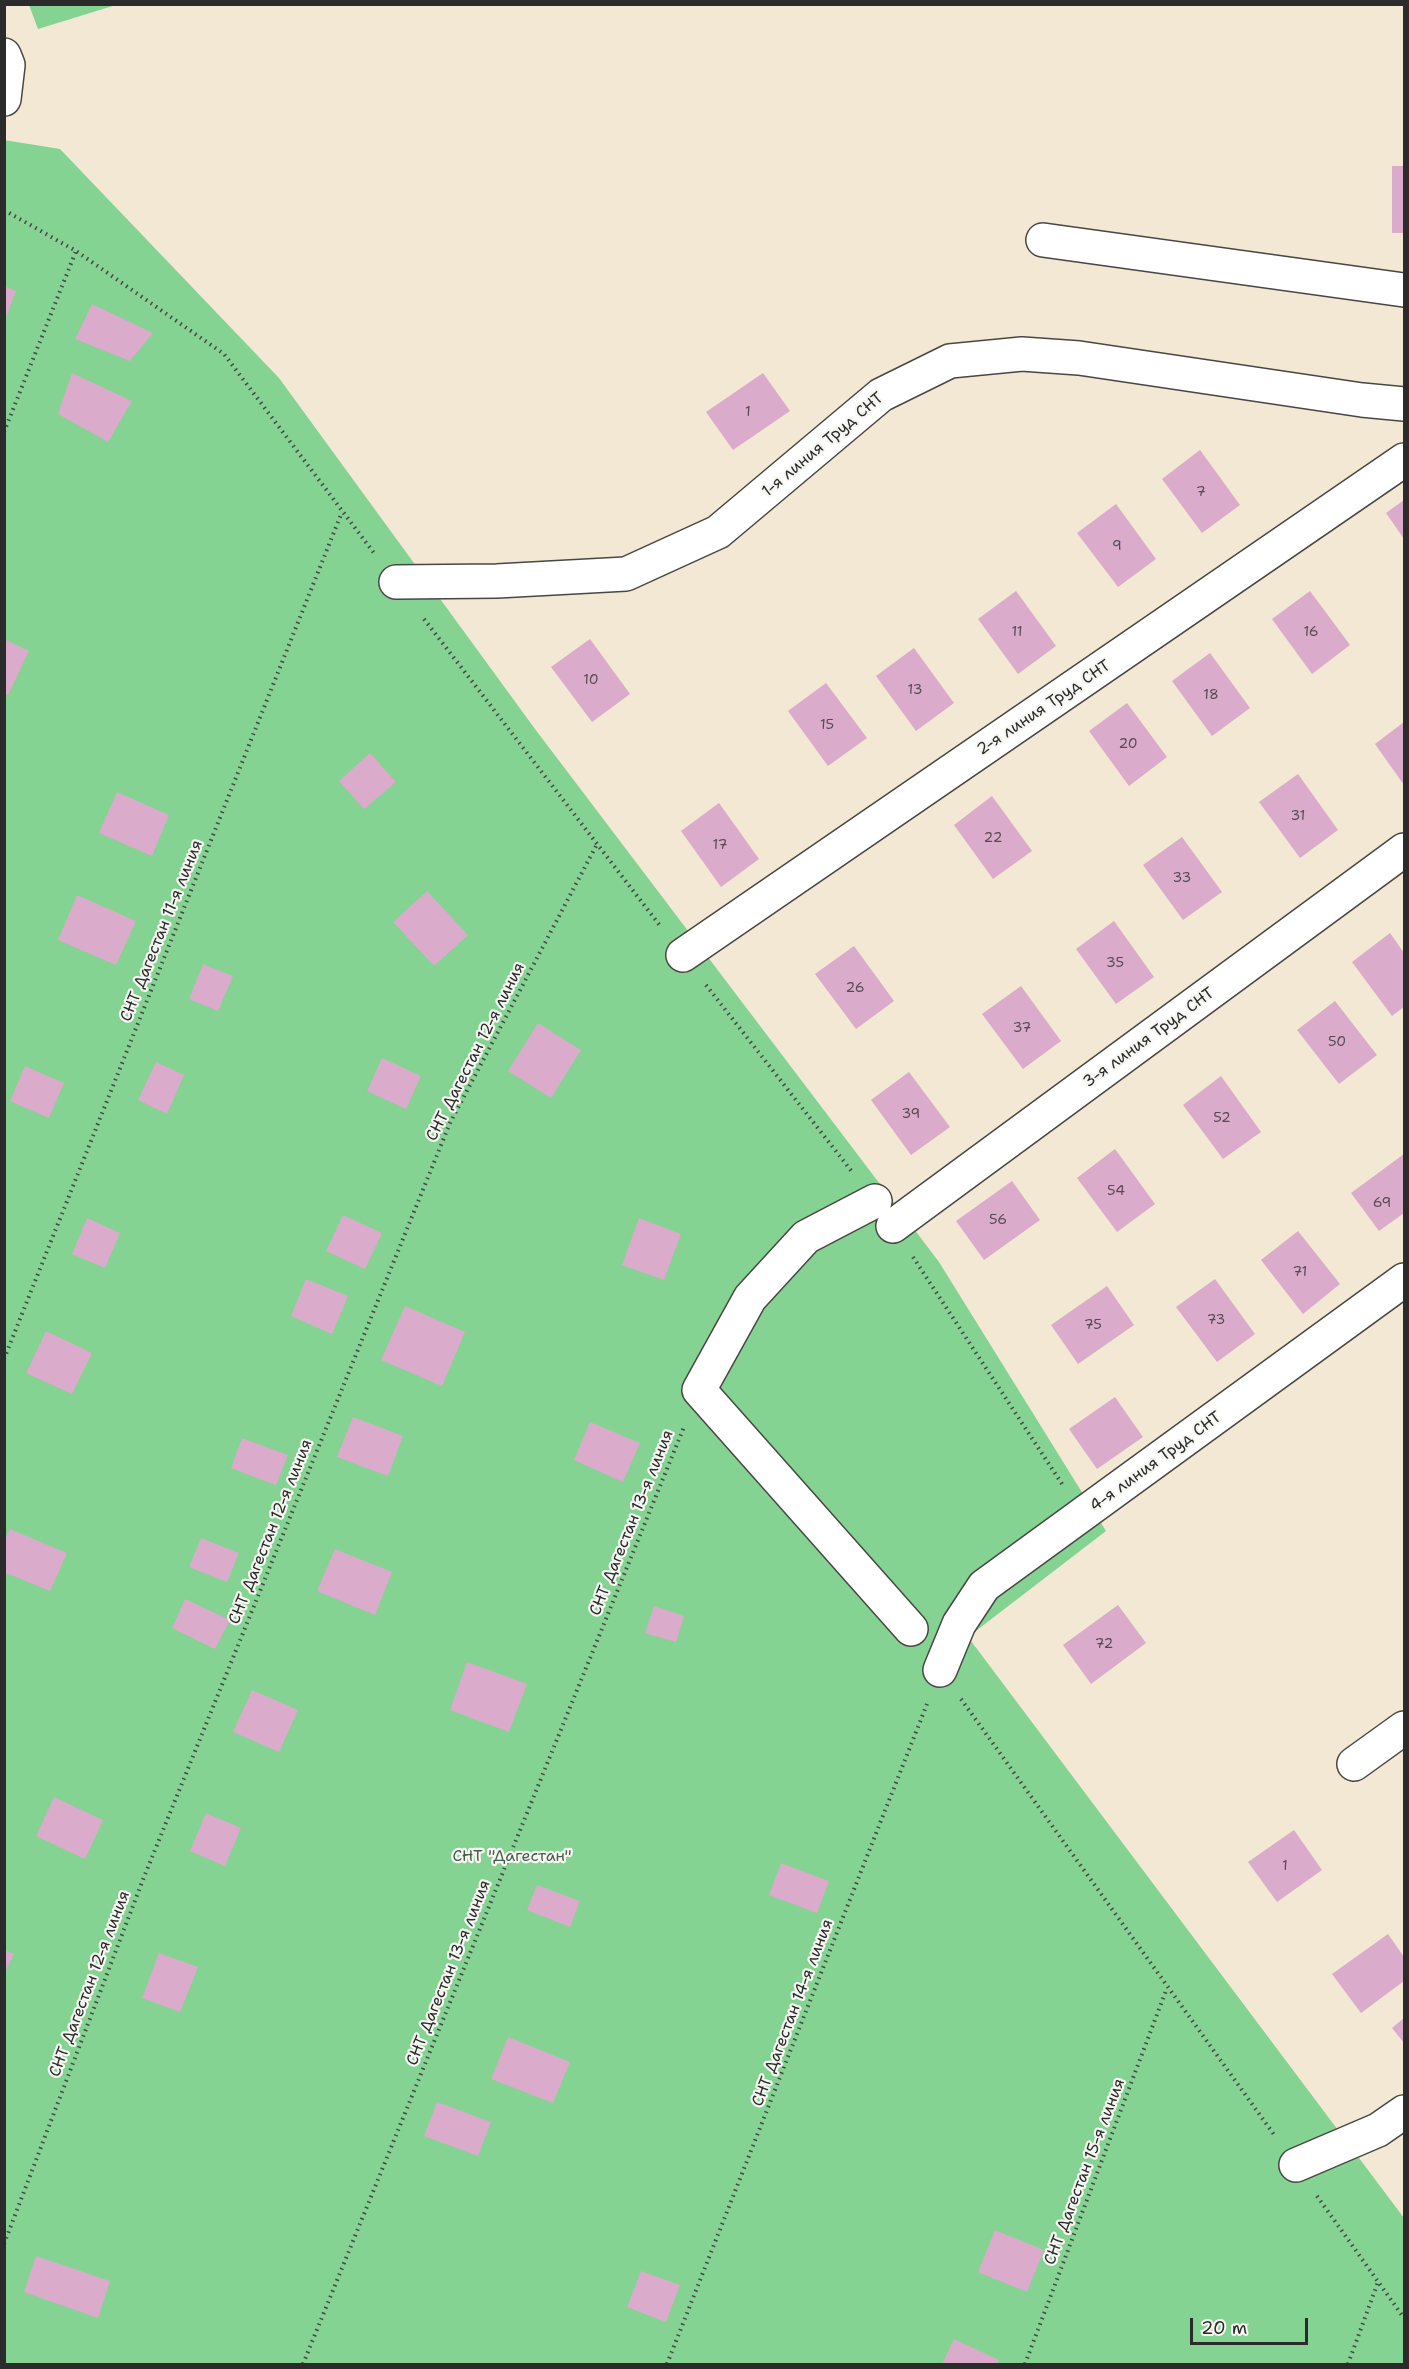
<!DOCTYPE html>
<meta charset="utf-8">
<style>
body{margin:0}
#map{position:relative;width:1409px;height:2369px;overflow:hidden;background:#f2e8d3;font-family:"Shantell Sans",sans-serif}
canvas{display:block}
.frame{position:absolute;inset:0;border:6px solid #2b2b2b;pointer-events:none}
.scale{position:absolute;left:1190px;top:2318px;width:118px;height:27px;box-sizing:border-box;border:3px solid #2b2b2b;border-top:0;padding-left:8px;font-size:18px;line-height:21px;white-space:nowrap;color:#2b2b2b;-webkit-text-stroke:4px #f6f6f2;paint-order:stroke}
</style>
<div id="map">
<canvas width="1409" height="2369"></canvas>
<div class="frame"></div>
<div class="scale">20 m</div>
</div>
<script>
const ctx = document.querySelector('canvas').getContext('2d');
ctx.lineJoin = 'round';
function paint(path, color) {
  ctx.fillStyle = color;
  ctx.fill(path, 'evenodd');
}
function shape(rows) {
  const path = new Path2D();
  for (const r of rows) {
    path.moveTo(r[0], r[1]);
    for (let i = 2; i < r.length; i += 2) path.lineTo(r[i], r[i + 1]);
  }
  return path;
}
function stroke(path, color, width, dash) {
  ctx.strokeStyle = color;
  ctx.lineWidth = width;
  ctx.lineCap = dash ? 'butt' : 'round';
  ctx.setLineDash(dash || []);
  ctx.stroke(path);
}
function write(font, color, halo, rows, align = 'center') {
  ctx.font = font + ' "Shantell Sans",sans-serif';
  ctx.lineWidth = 4.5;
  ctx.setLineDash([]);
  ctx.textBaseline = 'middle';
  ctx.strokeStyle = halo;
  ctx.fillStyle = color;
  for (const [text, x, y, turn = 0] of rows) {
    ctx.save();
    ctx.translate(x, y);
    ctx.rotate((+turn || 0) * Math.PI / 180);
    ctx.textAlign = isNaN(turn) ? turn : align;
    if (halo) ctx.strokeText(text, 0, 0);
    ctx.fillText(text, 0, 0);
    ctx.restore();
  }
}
const green = shape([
 [29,5,116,5,38,29],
 [4,140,60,149,279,378,535,729,939,1262,1106,1531,968,1637,1404,2218,1404,2364,5,2364]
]);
const building = shape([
 [1392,166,1404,166,1404,233,1392,233],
 [4,286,16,291,5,320,4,320],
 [92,304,153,333,130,361,75,339],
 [72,373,132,401,108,442,58,414],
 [763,373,790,411,733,450,706,412],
 [1200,450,1240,505,1202,533,1162,479],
 [1404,500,1404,539,1386,513],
 [1116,504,1156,559,1118,587,1077,533],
 [1016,591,1056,646,1018,674,978,619],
 [1310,591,1350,645,1312,674,1272,619],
 [4,639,29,651,8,695,4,694],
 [590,639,630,694,592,722,551,667],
 [914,648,954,703,916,731,876,676],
 [1210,653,1250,708,1212,736,1172,681],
 [826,683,867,738,828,766,788,711],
 [1127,703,1167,757,1129,786,1089,731],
 [1404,722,1404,785,1375,744],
 [370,753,396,782,364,809,339,781],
 [1298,774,1338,830,1300,858,1259,802],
 [117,792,169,815,152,856,99,833],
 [992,796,1032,851,993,879,954,825],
 [719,803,759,859,721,887,681,831],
 [1182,837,1222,892,1183,920,1143,865],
 [427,891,468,935,434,966,393,922],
 [77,895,136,921,116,965,58,940],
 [1114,921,1154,977,1116,1004,1076,949],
 [1390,933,1404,953,1404,1007,1392,1016,1352,962],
 [854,946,894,1001,856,1029,815,974],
 [203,964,233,976,218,1011,189,999],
 [1021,986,1061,1041,1023,1069,982,1014],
 [1335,1001,1377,1055,1339,1084,1297,1030],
 [538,1023,581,1050,551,1098,508,1071],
 [382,1058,421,1076,406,1109,367,1091],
 [156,1062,184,1075,167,1114,138,1100],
 [25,1066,64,1083,49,1118,10,1101],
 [909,1072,950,1127,911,1155,871,1100],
 [1221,1076,1261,1132,1223,1159,1183,1105],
 [1115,1149,1155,1204,1117,1232,1077,1178],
 [1404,1154,1404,1213,1379,1231,1351,1193],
 [1012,1181,1040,1220,984,1260,956,1221],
 [343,1215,382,1233,365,1269,326,1251],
 [87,1218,120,1233,105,1268,72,1254],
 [639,1218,681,1234,664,1280,622,1265],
 [1298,1231,1340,1284,1303,1314,1261,1260],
 [306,1279,348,1296,332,1334,291,1316],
 [1215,1279,1255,1334,1217,1362,1176,1307],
 [1107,1286,1134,1325,1078,1364,1051,1325],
 [405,1306,465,1332,442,1386,381,1360],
 [46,1331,92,1353,72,1394,26,1373],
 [1115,1397,1143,1437,1097,1469,1069,1429],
 [353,1417,403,1436,388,1476,337,1457],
 [590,1422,640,1443,623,1482,574,1460],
 [242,1438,288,1455,276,1485,231,1468],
 [10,1529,67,1553,50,1591,4,1572,4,1542],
 [201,1538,239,1553,227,1582,189,1567],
 [335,1549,392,1572,375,1615,317,1591],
 [185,1599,230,1620,215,1649,172,1628],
 [1118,1605,1146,1643,1091,1684,1063,1645],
 [654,1606,684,1616,676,1642,645,1633],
 [467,1662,527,1684,509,1732,450,1710],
 [252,1690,298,1710,279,1752,233,1732],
 [54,1797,103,1820,85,1859,36,1836],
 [206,1813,241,1828,225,1866,190,1851],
 [1294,1830,1322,1870,1277,1902,1248,1862],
 [781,1863,829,1881,817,1913,769,1895],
 [537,1885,580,1901,570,1927,527,1910],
 [1388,1934,1404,1957,1404,1981,1361,2013,1332,1974],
 [4,1950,14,1954,4,1974],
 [159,1953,198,1967,180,2012,142,1998],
 [1404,2018,1404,2043,1392,2028],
 [508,2037,570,2062,553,2103,491,2079],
 [437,2102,491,2122,478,2156,424,2136],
 [995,2230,1044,2250,1027,2292,978,2272],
 [36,2256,110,2281,98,2318,24,2292],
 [641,2271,680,2285,666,2322,627,2307],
 [954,2339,999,2360,997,2364,942,2364]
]);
const path = shape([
 [4,210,76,251,224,354,374,553],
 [4,432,76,251],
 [424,619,661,927],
 [706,985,853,1173],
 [913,1257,1062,1484],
 [4,1359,342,512],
 [961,1699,1275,2136],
 [1317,2196,1404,2318],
 [4,2244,144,1877,450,1123,596,846],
 [303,2364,684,1427],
 [667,2364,927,1704],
 [1025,2364,1167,1988],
 [1348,2364,1378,2282]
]);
const minor = shape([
 [4,55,8,65,4,99],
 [1043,240,1404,290],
 [396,582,497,581,626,574,718,532,881,395,950,361,1022,354,1079,358,1362,400,1404,404],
 [683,955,1404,460],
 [875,1201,806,1237,750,1298,699,1390,911,1629],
 [893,1226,1404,850],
 [940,1670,959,1624,984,1586,1404,1280],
 [1354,1764,1404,1728],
 [1296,2165,1378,2130,1404,2112]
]);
const numberNames = [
 ["1",748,412],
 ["7",1201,492],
 ["9",1117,546],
 ["11",1017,632],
 ["16",1311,632],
 ["10",591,680],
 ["13",915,690],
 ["18",1211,695],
 ["15",827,725],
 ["20",1128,744],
 ["31",1298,816],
 ["22",993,838],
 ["17",720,845],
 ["33",1182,878],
 ["35",1115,963],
 ["26",855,988],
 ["37",1022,1028],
 ["50",1337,1042],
 ["39",911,1114],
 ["52",1222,1118],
 ["54",1116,1191],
 ["69",1382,1203],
 ["56",998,1220],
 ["71",1300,1272],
 ["73",1216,1320],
 ["75",1093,1325],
 ["72",1104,1644],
 ["1",1285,1866]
];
const streetNames = [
 ["1-я линия Труд СНТ",823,445,-40],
 ["2-я линия Труд СНТ",1044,708,-34],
 ["СНТ Дагестан 11-я линия",162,931,-68],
 ["3-я линия Труд СНТ",1149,1038,-36],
 ["СНТ Дагестан 12-я линия",476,1052,-63],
 ["4-я линия Труд СНТ",1156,1462,-36],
 ["СНТ Дагестан 13-я линия",632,1523,-68],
 ["СНТ Дагестан 12-я линия",271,1532,-68],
 ["СНТ Дагестан 13-я линия",449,1973,-68],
 ["СНТ Дагестан 12-я линия",90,1984,-69],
 ["СНТ Дагестан 14-я линия",793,2013,-69],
 ["СНТ Дагестан 15-я линия",1085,2172,-69]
];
const parkNames = [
 ["СНТ \"Дагестан\"",512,1857]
];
paint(green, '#84d393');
paint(building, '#daabca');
stroke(minor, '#494744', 36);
stroke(path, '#494744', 4, [1.5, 4.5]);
stroke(minor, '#fff', 33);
write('14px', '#574b53', null, numberNames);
write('16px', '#2b2b2b', '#f6f6f2', streetNames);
write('16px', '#465d4a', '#f6f6f2', parkNames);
</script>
